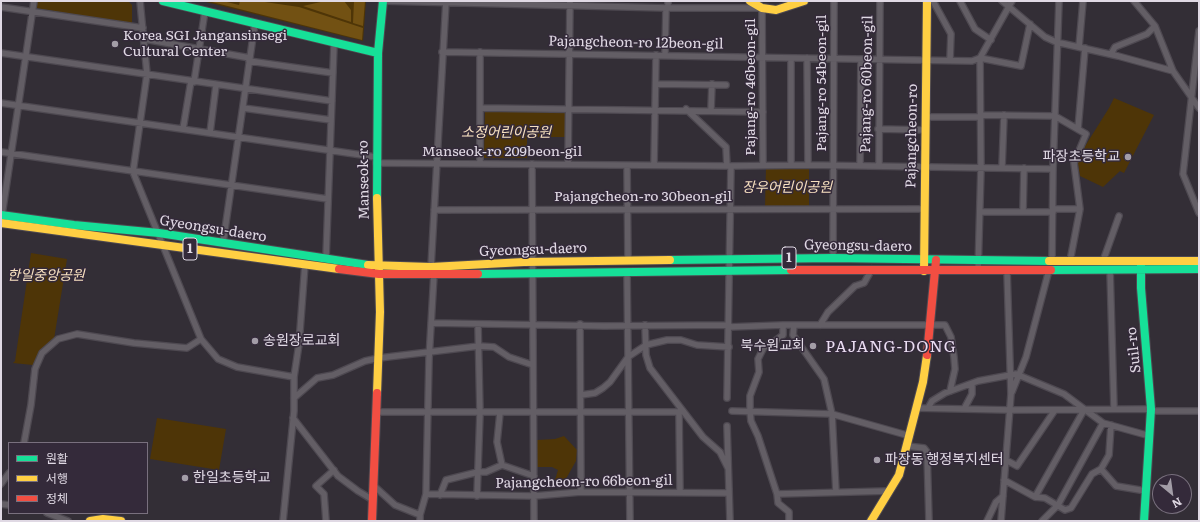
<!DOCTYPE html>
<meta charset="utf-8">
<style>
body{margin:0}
#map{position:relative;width:1200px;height:522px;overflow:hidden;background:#332e36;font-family:Literata,"Noto Sans KR",serif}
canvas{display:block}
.frame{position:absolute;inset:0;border:2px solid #e0d9e4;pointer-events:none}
.legend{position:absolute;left:8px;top:442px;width:140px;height:72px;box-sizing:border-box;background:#342a3a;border:1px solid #79707e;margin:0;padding:5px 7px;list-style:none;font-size:12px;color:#e0d9e4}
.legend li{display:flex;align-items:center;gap:8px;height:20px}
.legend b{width:20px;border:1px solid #79707e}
.north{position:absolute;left:1152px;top:474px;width:40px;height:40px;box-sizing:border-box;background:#342a3a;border:1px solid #79707e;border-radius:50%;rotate:151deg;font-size:11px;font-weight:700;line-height:16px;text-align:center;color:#e0d9e4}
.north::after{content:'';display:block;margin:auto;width:14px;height:18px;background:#a39da7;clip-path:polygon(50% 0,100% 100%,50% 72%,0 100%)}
</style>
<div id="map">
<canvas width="1200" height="522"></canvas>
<div class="frame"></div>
<ul class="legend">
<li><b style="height:5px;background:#16e098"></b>원활</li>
<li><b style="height:5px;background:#ffcf43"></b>서행</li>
<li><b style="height:5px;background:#f24e42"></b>정체</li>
</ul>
<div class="north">N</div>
</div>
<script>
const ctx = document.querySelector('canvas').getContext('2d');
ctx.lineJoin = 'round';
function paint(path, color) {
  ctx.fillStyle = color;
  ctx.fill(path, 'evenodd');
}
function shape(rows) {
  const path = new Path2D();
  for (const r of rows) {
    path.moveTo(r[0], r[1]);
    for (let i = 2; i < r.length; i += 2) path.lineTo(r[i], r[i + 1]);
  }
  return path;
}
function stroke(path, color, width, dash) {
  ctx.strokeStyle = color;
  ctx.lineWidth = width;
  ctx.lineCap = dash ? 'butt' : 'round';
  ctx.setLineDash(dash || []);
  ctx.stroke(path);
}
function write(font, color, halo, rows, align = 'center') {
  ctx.font = font + ' Literata,"Noto Sans KR",serif';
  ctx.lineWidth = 3;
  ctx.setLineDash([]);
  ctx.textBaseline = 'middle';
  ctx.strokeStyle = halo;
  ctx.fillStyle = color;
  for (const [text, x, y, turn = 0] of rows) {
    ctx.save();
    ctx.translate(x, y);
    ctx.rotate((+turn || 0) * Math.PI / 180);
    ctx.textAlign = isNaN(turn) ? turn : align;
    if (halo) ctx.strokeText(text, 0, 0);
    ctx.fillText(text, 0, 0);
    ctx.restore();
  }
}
const green = shape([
 [37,1,129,2,132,5,132,24,36,8],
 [202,1,366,1,363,41],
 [1114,98,1154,115,1124,173,1120,171,1103,187,1080,176,1077,159,1109,108],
 [485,111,566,111,566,137,527,137,527,158,484,158],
 [766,168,809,169,809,207,765,207],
 [31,253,67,259,54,339,40,350,33,365,13,363,15,361],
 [157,418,226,429,219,470,150,459],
 [564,436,577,450,576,461,563,484,555,480,558,470,552,467,537,467,537,440,555,439]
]);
const forest = shape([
 [208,1,223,1,239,5,240,1,258,1,299,7,363,28,362,40],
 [325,1,344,1,351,10,351,22,303,6],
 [354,1,365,1,363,26,353,23]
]);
const street = shape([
 [140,1,147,74,133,172,201,339,218,359,237,367,294,377],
 [383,1,668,8,762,8,763,165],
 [933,1,951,34,950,60],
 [960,1,975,29,991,40],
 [1002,1,1045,37,1056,42,1118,56,1173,71],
 [1134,1,1155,26,1173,71,1199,108],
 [1,7,143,28],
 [668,8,668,1],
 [1199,31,1183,174,1199,213],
 [144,39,250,58],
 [1079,47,1083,1],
 [442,52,972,61,980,58,1021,66,1030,24],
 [1,53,332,101],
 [1111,54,1115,47,1147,34,1155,26],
 [665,55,666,8],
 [791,58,791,165],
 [807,58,808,165],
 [980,58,1012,1],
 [249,61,333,73],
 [194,82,205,11],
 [656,84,726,85],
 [1,103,376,157],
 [243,108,331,120],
 [481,108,763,112],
 [686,109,726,147,727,166],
 [711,110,712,84],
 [981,115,1055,116,1086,134,1074,163,1080,209,1070,261],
 [925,117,981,117],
 [183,129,191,81],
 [878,129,925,130],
 [1078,129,1085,48],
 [210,133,216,85],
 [1,152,328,199],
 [376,163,731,166,808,165,1053,169],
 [480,164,480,52],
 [532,164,534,521],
 [568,164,570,1],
 [654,165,656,55],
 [627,166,628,261],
 [860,166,861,59],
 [879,166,880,1],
 [1002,167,1004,115],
 [1053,209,1080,209],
 [434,210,924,209],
 [980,212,1053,212],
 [1023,212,1024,168],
 [2,215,34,1],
 [223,243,255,23],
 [326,258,334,44],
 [833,258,834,1],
 [1052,260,1053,169,1059,1],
 [1103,261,1119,216],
 [431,267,446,1],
 [1110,269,1114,409],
 [978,271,981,168,980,58],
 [627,272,630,521],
 [431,323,604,326,729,325],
 [580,324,581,492],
 [645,325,646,355,650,368,703,437,720,452,728,468],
 [783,325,783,335,771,344,764,347,758,359,759,372,750,396,750,411,751,421,758,436,777,494,778,503,789,512,789,521],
 [794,325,793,335,824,379,832,414,836,492],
 [820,325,828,312,855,286,864,283,872,269],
 [729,327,783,325,945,325,951,337,954,357,955,369,950,391],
 [1012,392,1026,357,1049,270],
 [581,395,595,393,603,388,610,382,628,357,646,345,667,340,681,340,697,345,729,347],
 [294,398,317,378,333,375,365,361,379,358,479,346,494,347,509,357,533,365],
 [727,398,731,166],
 [916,408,1010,410,1151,409],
 [928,408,932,401,945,393,978,381,1016,374,1064,394,1103,423,1150,436],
 [964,409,972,394,972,384],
 [732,411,832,414,910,436],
 [1151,411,1199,411],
 [376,412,679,412,680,492],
 [500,413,497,442,502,465],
 [293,418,338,476,358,491,373,500],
 [727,426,730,521],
 [24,443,31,405,35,369,42,353,58,339,77,334,134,343,187,348,201,339],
 [907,446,924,448,927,452,929,521],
 [1006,460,1017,466,1055,410],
 [1101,469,1116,486,1146,491],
 [1004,480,1035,497,1045,498,1065,510,1071,508,1092,474,1101,469,1109,455,1111,425],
 [1,484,9,473],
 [373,485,395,505,420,515],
 [426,494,534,496,581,492,729,493],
 [777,494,888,491],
 [440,495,446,480,478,472,486,472,502,465,534,476],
 [477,496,480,413,478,325],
 [1035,497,1084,410],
 [1,504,9,505],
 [47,513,68,521],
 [283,521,294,411,294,377,299,344,305,264],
 [326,521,324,494,316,486,334,470],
 [420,521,420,515,426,494,429,359,434,274],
 [987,521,996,502,1003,496],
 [1001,521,1011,394,1007,271],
 [1042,521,1058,505,1103,423]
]);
const fast = shape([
 [163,1,378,53],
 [377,198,378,53,383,1],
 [1,215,74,225,159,233,368,265],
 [670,260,833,258,1049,261],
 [1141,263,1141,288,1151,409,1144,521],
 [1051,270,1199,269],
 [478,274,791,270]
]);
const slow = shape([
 [750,1,762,8,776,10,804,1],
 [1,223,339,269],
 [1049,261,1199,261],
 [368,265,431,267,524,262,670,260],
 [924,271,927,1],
 [377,393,380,312,377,198],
 [90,521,103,519,121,521],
 [871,521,899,475,923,382,927,355]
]);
const jam = shape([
 [339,269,379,274,478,274],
 [791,270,1051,270],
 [927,355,936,260],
 [372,521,377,393]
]);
const markers = [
 [115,44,4,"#a39da7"],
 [1128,157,4,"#a39da7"],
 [255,341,4,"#a39da7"],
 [813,346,4,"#a39da7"],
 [877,460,4,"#a39da7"],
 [185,478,4,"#a39da7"]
];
const shields = [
 [190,249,14],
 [789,258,14]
];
const shieldNames = [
 ["1",190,249],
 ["1",789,258]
];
const poiNames = [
 ["Korea SGI Jangansinsegi",123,36],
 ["Cultural Center",123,52],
 ["파장초등학교",1120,157,"right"],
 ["송원장로교회",263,341],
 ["북수원교회",805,346,"right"],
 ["파장동 행정복지센터",885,460],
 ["한일초등학교",193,478]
];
const streetNames = [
 ["Pajangcheon-ro 12beon-gil",636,43,1],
 ["Pajang-ro 54beon-gil",822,83,-90],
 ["Pajang-ro 60beon-gil",867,84,-89],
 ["Pajang-ro 46beon-gil",751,87,-90],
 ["Pajangcheon-ro",912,136,-89],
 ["Manseok-ro 209beon-gil",502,152],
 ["Manseok-ro",364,180,-91],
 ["Pajangcheon-ro 30beon-gil",643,197],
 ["Gyeongsu-daero",213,229,9],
 ["Gyeongsu-daero",858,246,1],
 ["Gyeongsu-daero",533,250,-2],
 ["Suil-ro",1134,350,-96],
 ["Pajangcheon-ro 66beon-gil",584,482,-1]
];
const parkNames = [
 ["소정어린이공원",506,133],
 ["장우어린이공원",787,188],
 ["한일중앙공원",46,276]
];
const quarterNames = [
 ["PAJANG-DONG",891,347]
];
paint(green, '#4e3507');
paint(forest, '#725113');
stroke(street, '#4e4951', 8);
stroke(fast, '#4e4951', 10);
stroke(slow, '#4e4951', 10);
stroke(jam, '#4e4951', 10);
stroke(street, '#635e65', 5.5);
stroke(fast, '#16e098', 8);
stroke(slow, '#ffcf43', 8);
stroke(jam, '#f24e42', 8);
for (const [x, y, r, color] of markers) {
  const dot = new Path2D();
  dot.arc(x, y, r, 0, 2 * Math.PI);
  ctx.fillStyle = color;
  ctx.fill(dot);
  stroke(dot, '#342a3a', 1.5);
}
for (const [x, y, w] of shields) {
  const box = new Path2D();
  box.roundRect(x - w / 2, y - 11, w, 22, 3);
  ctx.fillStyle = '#342a3a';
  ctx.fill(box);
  stroke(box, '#e0d9e4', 1);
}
write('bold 13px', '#e0d9e4', null, shieldNames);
write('14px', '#e0d9e4', '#342a3a', poiNames, 'left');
write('14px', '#e0d9e4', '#342a3a', streetNames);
write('italic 14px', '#f7e0bf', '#342a3a', parkNames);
ctx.letterSpacing = '1px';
write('16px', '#eaddf2', '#342a3a', quarterNames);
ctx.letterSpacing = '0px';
</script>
